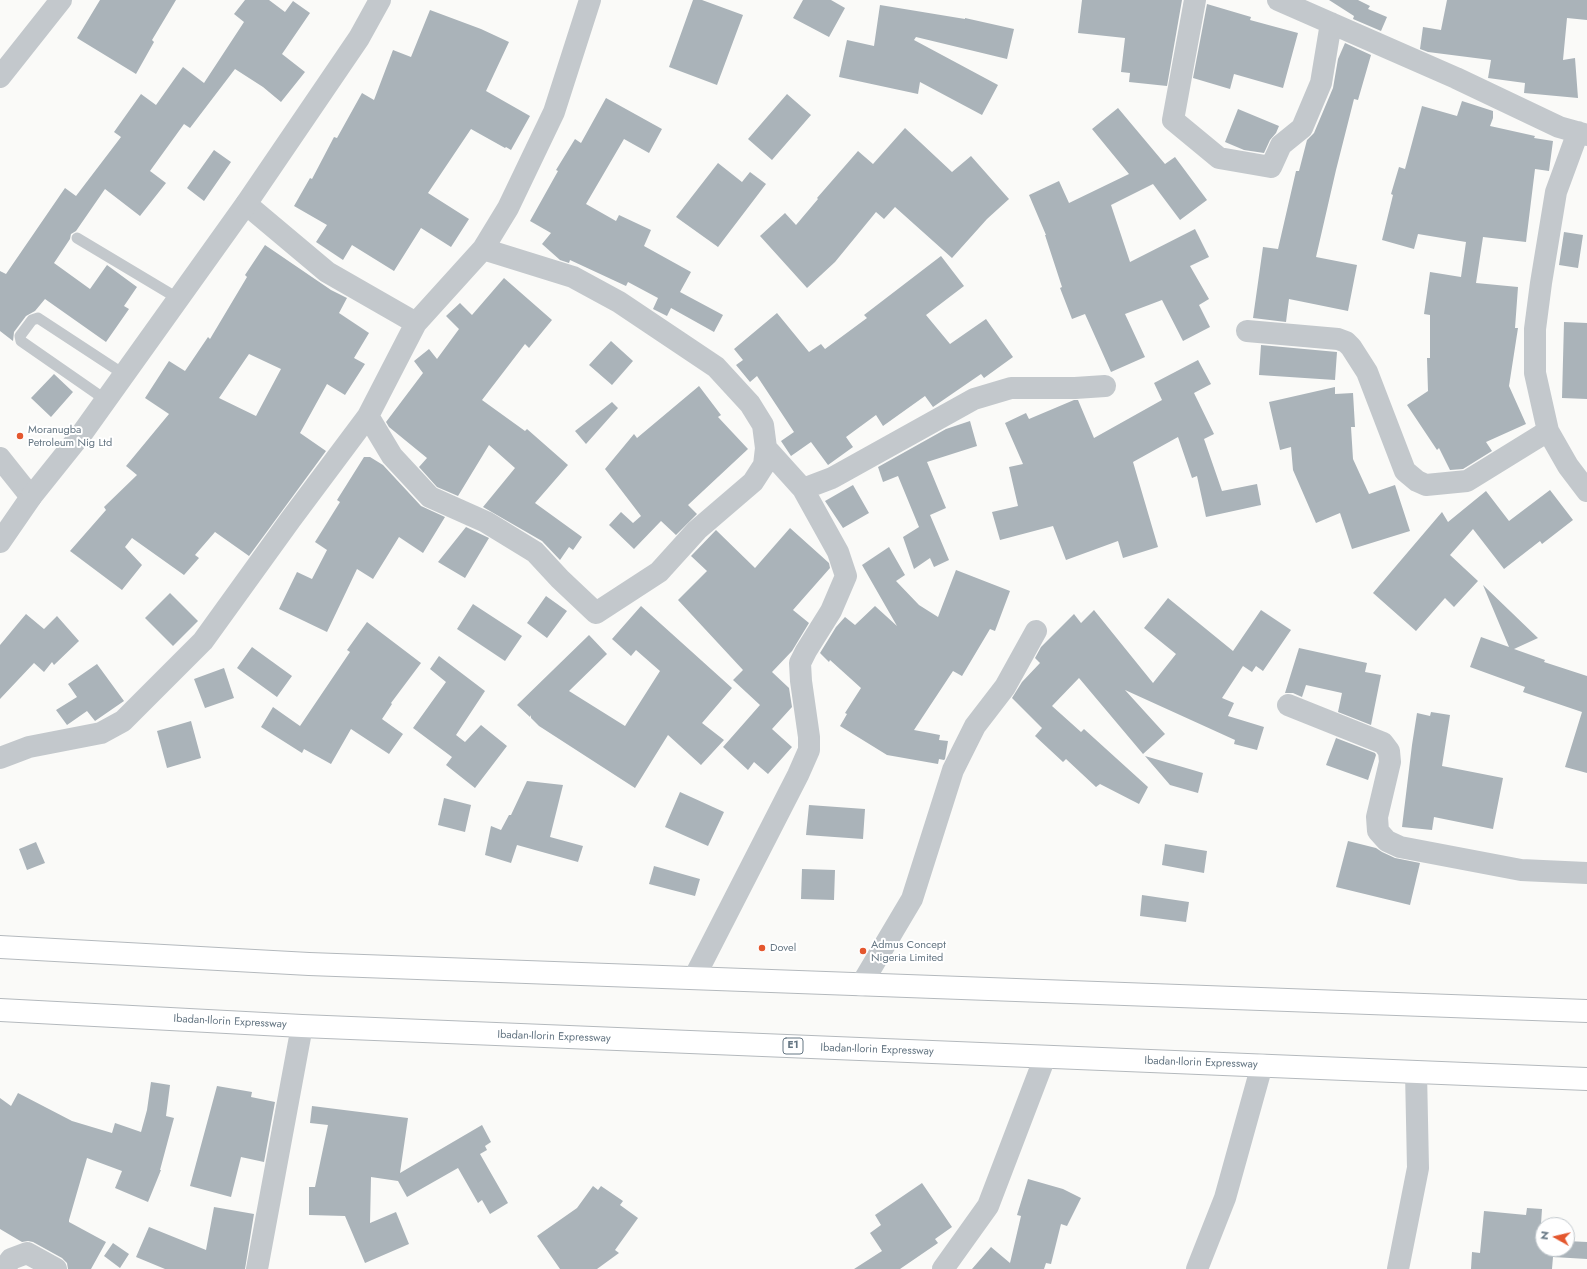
<!DOCTYPE html>
<style>
body{margin:0}
#map{position:relative;width:1587px;height:1269px;overflow:hidden;background:#fafaf8;font-family:Jost,sans-serif}
canvas{display:block}
.north{position:absolute;left:1535px;top:1217px;width:40px;height:40px;box-sizing:border-box;background:#fff;border:1px solid #c1c8cd;border-radius:50%;rotate:278deg;font-size:11px;font-weight:700;line-height:16px;text-align:center;color:#657683}
.north::after{content:'';display:block;margin:auto;width:14px;height:18px;background:#e4572e;clip-path:polygon(50% 0,100% 100%,50% 72%,0 100%)}
</style>
<div id="map">
<canvas width="1587" height="1269"></canvas>
<div class="north">N</div>
</div>
<script>
const ctx = document.querySelector('canvas').getContext('2d');
ctx.lineJoin = 'round';
function paint(path, color) {
  ctx.fillStyle = color;
  ctx.fill(path, 'evenodd');
}
function shape(rows) {
  const path = new Path2D();
  for (const r of rows) {
    path.moveTo(r[0], r[1]);
    for (let i = 2; i < r.length; i += 2) path.lineTo(r[i], r[i + 1]);
  }
  return path;
}
function stroke(path, color, width, dash) {
  ctx.strokeStyle = color;
  ctx.lineWidth = width;
  ctx.lineCap = dash ? 'butt' : 'round';
  ctx.setLineDash(dash || []);
  ctx.stroke(path);
}
function write(font, color, halo, rows, align = 'center') {
  ctx.font = font + ' Jost,sans-serif';
  ctx.lineWidth = 4;
  ctx.setLineDash([]);
  ctx.textBaseline = 'middle';
  ctx.strokeStyle = halo;
  ctx.fillStyle = color;
  for (const [text, x, y, turn = 0] of rows) {
    ctx.save();
    ctx.translate(x, y);
    ctx.rotate((+turn || 0) * Math.PI / 180);
    ctx.textAlign = isNaN(turn) ? turn : align;
    if (halo) ctx.strokeText(text, 0, 0);
    ctx.fillText(text, 0, 0);
    ctx.restore();
  }
}
const building = shape([
 [100,0,176,0,152,40,154,42,136,74,77,38],
 [245,0,269,0,285,12,293,1,310,13,282,54,305,72,281,102,263,87,235,69,190,128,184,124,150,171,166,183,140,216,105,189,76,231,71,234,70,239,54,263,90,289,107,265,137,287,124,306,129,309,106,342,45,299,35,311,26,316,14,332,13,341,0,331,0,271,6,274,65,188,76,196,121,137,114,132,141,94,156,105,183,67,204,83,244,22,234,14],
 [693,0,702,0,743,15,717,85,669,67],
 [803,0,831,0,845,8,829,37,793,18],
 [1082,0,1182,0,1167,86,1129,82,1130,73,1121,72,1125,38,1078,33],
 [1329,0,1358,0,1370,6,1368,9,1387,17,1381,31,1353,19,1354,16],
 [1447,0,1587,0,1587,20,1567,18,1563,60,1575,58,1578,98,1524,93,1525,83,1488,78,1491,60,1428,52,1420,49,1423,27,1441,30],
 [1207,4,1251,17,1250,20,1298,33,1283,88,1234,74,1230,89,1193,78],
 [880,5,965,19,965,18,1014,29,1007,59,916,37,914,40,998,85,982,115,920,82,918,94,839,77,847,40,874,46],
 [430,10,481,29,509,42,486,91,530,116,511,150,506,147,505,148,471,129,428,193,469,219,451,247,421,228,394,271,352,245,343,260,316,242,327,225,294,206,310,178,312,179,334,137,337,138,362,93,374,100,393,50,411,57],
 [1345,43,1371,55,1358,100,1354,99,1336,170,1316,257,1357,265,1348,311,1289,299,1286,322,1253,318,1263,247,1278,249,1296,171,1299,171,1307,140,1314,133,1333,88,1338,59],
 [787,94,811,115,772,160,748,139],
 [606,98,662,129,649,153,624,139,586,204,616,221,619,215,651,230,644,246,691,272,680,292,723,315,714,332,671,308,667,316,653,309,658,298,628,282,626,286,570,260,569,263,560,260,542,244,551,233,530,221,558,171,556,170,575,139,581,143],
 [1462,101,1493,111,1493,118,1490,126,1535,136,1534,138,1553,141,1549,171,1535,169,1526,242,1483,237,1476,283,1518,287,1515,328,1518,328,1509,386,1526,424,1486,442,1492,451,1463,469,1450,470,1439,448,1437,450,1407,405,1428,391,1427,358,1430,358,1430,315,1424,314,1430,272,1461,277,1466,242,1418,234,1414,249,1382,240,1393,195,1391,194,1399,167,1405,169,1422,106,1457,116],
 [1118,108,1165,164,1175,157,1207,200,1180,220,1153,184,1111,205,1130,262,1195,229,1209,257,1190,266,1209,299,1199,305,1210,327,1183,341,1162,300,1125,314,1145,357,1111,372,1085,314,1072,319,1060,288,1062,287,1045,235,1046,235,1029,195,1059,181,1069,203,1129,174,1092,129],
 [1238,109,1279,126,1276,133,1270,140,1264,153,1244,150,1225,142],
 [905,128,952,172,971,156,1009,199,987,219,952,258,895,207,884,219,876,212,835,262,807,288,760,236,785,213,796,225,818,199,817,198,858,151,873,164],
 [214,150,231,162,204,201,187,188],
 [718,163,742,182,750,172,766,184,718,247,676,217],
 [1564,232,1583,235,1578,268,1559,265],
 [265,245,331,290,347,298,339,313,369,333,354,358,365,364,345,395,327,384,300,433,326,451,249,556,215,532,195,555,199,558,184,575,132,538,125,547,142,565,122,590,70,551,106,510,104,507,137,475,126,466,169,414,145,398,169,361,185,371,208,337,210,339,247,277,245,275],
 [249,354,281,369,256,416,219,398],
 [941,256,964,286,926,315,950,344,986,319,1013,357,984,378,981,374,933,407,925,396,883,426,876,415,846,437,853,447,828,465,811,442,791,456,781,441,794,432,757,376,750,382,736,365,743,360,734,349,777,313,809,352,821,344,825,349,867,318,864,315],
 [504,278,552,320,529,348,525,344,482,400,525,431,527,429,568,465,535,503,582,537,573,550,569,547,560,560,542,541,483,507,515,468,489,445,458,496,437,487,419,467,427,458,389,427,386,422,423,373,414,361,429,349,437,359,459,329,446,316,460,303,472,315],
 [1564,322,1587,323,1587,399,1562,398],
 [611,341,633,361,612,385,589,365],
 [1261,345,1337,352,1335,380,1259,375],
 [1198,360,1211,384,1194,393,1214,434,1204,439,1222,491,1257,484,1261,505,1206,517,1197,476,1192,478,1178,437,1133,462,1158,547,1123,558,1118,541,1066,560,1053,526,1000,540,992,512,1018,506,1009,467,1023,464,1005,423,1026,413,1029,419,1074,400,1078,400,1094,438,1162,400,1154,383],
 [54,374,73,392,51,417,31,398],
 [699,386,721,415,718,417,748,449,688,505,697,514,676,535,661,521,634,549,609,525,621,512,633,523,641,516,605,469,634,434,637,438],
 [1335,387,1335,394,1353,393,1355,427,1351,427,1353,459,1369,494,1395,485,1410,531,1352,549,1340,513,1316,523,1293,470,1291,447,1280,450,1269,402],
 [612,402,618,408,586,444,575,431],
 [970,421,977,446,927,462,946,508,930,515,949,560,934,567,930,558,914,569,903,537,919,527,898,476,883,482,878,467,946,429],
 [364,457,370,457,383,465,421,506,445,517,423,553,399,537,373,579,357,569,327,632,279,609,297,572,312,579,327,550,315,542,340,502,337,500],
 [853,485,869,513,843,528,825,501],
 [1550,490,1573,520,1542,544,1540,541,1504,569,1473,529,1450,555,1478,581,1454,607,1445,598,1416,631,1373,593,1442,512,1448,522,1486,491,1509,521],
 [466,527,489,538,465,578,438,562],
 [790,528,829,563,830,568,793,610,809,623,792,651,772,672,789,688,792,707,772,729,792,747,768,774,754,762,748,770,723,747,760,705,733,680,743,670,678,600,707,571,691,556,716,530,755,568],
 [889,547,905,575,896,581,919,605,938,617,956,570,1010,591,995,631,990,629,962,676,953,671,914,730,940,735,939,740,948,741,945,759,944,760,939,759,938,764,887,755,840,726,847,714,845,713,861,688,830,660,829,662,820,653,836,627,845,617,855,625,875,606,897,626,862,565],
 [1483,585,1538,638,1514,649,1545,660,1544,662,1587,676,1587,773,1565,767,1582,712,1523,692,1525,687,1470,667,1481,637,1509,647],
 [170,593,198,621,173,646,145,618],
 [546,596,567,611,547,638,527,623],
 [1168,598,1233,651,1261,610,1291,630,1263,671,1256,666,1252,672,1243,666,1222,698,1234,703,1228,716,1264,727,1257,750,1234,744,1235,740,1125,690,1165,734,1143,754,1079,678,1052,706,1081,732,1084,729,1148,787,1139,804,1100,784,1096,787,1066,759,1063,762,1035,736,1042,728,1012,698,1022,682,1040,663,1035,658,1041,647,1074,614,1081,623,1094,610,1153,683,1176,654,1144,628],
 [473,604,522,636,505,661,457,629],
 [641,606,732,688,702,723,724,740,701,765,668,735,635,788,539,726,531,718,531,715,530,717,517,705,589,635,607,654,569,691,625,726,660,671,636,650,631,656,612,639],
 [26,614,44,629,57,616,79,641,54,665,52,662,44,672,34,663,0,699,0,645],
 [367,622,421,663,391,703,392,704,382,719,403,734,389,754,351,729,331,764,304,749,302,753,261,727,273,707,300,726,350,652,347,650],
 [252,647,292,676,277,697,237,668],
 [1299,648,1367,663,1365,672,1381,675,1371,725,1338,712,1342,693,1306,685,1302,697,1293,693,1285,693],
 [439,656,485,691,456,735,465,742,481,725,507,746,475,788,446,765,452,757,413,728,446,682,430,669],
 [97,664,124,701,95,721,87,711,67,725,56,710,77,697,68,684],
 [224,668,234,698,205,708,194,679],
 [1431,712,1450,715,1442,766,1503,778,1493,829,1434,817,1432,830,1402,827,1412,745,1417,713,1430,716],
 [191,721,201,758,167,768,157,731],
 [1336,738,1375,753,1376,755,1368,780,1326,765],
 [1145,756,1203,773,1198,793,1170,785],
 [527,781,563,785,550,837,583,846,578,862,517,845,511,863,485,855,491,826,501,830,509,815,511,815],
 [680,792,724,812,708,846,665,827],
 [444,798,471,805,465,832,438,825],
 [809,805,865,809,863,839,806,835],
 [1348,841,1376,848,1382,852,1395,858,1420,863,1410,905,1336,887],
 [36,842,45,863,27,870,19,849],
 [1165,844,1207,851,1204,873,1162,865],
 [654,866,700,879,695,896,649,884],
 [802,869,835,870,834,900,801,899],
 [1142,895,1189,902,1186,922,1140,916],
 [151,1082,170,1085,166,1116,174,1118,160,1170,161,1170,148,1202,115,1188,122,1171,87,1158,69,1220,69,1222,106,1242,91,1269,68,1269,67,1263,62,1258,33,1242,28,1241,22,1242,0,1229,0,1098,11,1106,18,1093,72,1121,112,1133,115,1123,141,1132,147,1110],
 [217,1086,252,1092,251,1097,275,1102,264,1162,241,1157,231,1197,190,1186],
 [312,1106,408,1118,400,1173,482,1125,491,1142,485,1146,487,1150,480,1154,508,1203,490,1214,482,1200,478,1203,458,1168,407,1197,398,1181,371,1177,370,1223,396,1212,409,1244,365,1263,345,1216,309,1215,309,1187,315,1187,328,1125,310,1123],
 [1028,1179,1063,1189,1081,1198,1067,1226,1061,1224,1051,1264,1046,1263,1044,1269,972,1269,991,1247,1010,1263,1021,1216,1017,1215],
 [922,1183,952,1227,935,1239,938,1243,900,1269,854,1269,882,1251,870,1233,881,1225,875,1215],
 [593,1186,598,1190,601,1186,623,1201,620,1205,638,1218,615,1250,619,1253,597,1269,560,1269,537,1236,577,1208],
 [214,1207,254,1214,245,1269,165,1269,136,1257,149,1227,206,1250],
 [1527,1208,1542,1209,1540,1239,1543,1239,1543,1249,1567,1249,1567,1241,1587,1242,1587,1259,1553,1257,1552,1269,1471,1269,1472,1252,1480,1253,1484,1211,1526,1215],
 [113,1243,129,1254,120,1268,104,1256]
]);
const service = shape([
 [77,238,179,299],
 [106,400,21,341,20,336,32,320,38,318,125,375]
]);
const minor = shape([
 [1195,0,1173,120,1219,158,1271,167,1281,145,1302,128,1321,83,1331,23],
 [1278,0,1456,78,1559,127,1587,135],
 [0,77,61,0],
 [1578,132,1556,192,1541,283,1535,329,1535,373,1548,431,1568,466,1587,491],
 [246,204,327,272,416,323],
 [1247,331,1338,339,1346,342,1351,347,1367,372,1405,471,1417,481,1426,485,1467,481,1548,431],
 [368,416,392,456,430,497,486,522,535,552,560,579,596,613,659,572,697,530,753,482,764,465,766,448,763,425,750,404,716,367,619,302,573,277,483,249],
 [0,458,31,497],
 [803,489,832,478,974,399,1011,388,1075,388,1105,386],
 [1288,705,1383,743,1389,751,1390,762,1377,817,1378,831,1387,841,1400,847,1521,870,1587,873],
 [0,758,29,747,101,733,123,721,203,641,291,519,368,416,416,323,483,249,508,208,554,112,590,0],
 [694,978,798,775,809,750,809,737,801,681,800,663,806,651,831,611,846,576,838,552,803,489,766,448],
 [861,985,912,899,953,770,975,726,1005,687,1036,631],
 [4,1269,11,1259,27,1253,56,1269],
 [257,1269,302,1026],
 [943,1269,988,1206,1045,1057],
 [1197,1269,1225,1198,1262,1065],
 [1398,1269,1418,1168,1416,1072]
]);
const tertiary = shape([
 [0,542,31,497,83,432,246,204,359,38,380,0]
]);
const motorway = shape([
 [0,947,309,964,1587,1011],
 [0,1010,302,1026,1587,1079]
]);
const markers = [
 [20,436,4,"#e4572e"],
 [762,948,4,"#e4572e"],
 [863,951,4,"#e4572e"]
];
const shields = [
 [793,1046,20]
];
const shieldNames = [
 ["E1",793,1046]
];
const poiNames = [
 ["Moranugba",28,430],
 ["Petroleum Nig Ltd",28,443],
 ["Admus Concept",871,945],
 ["Nigeria Limited",871,958],
 ["Dovel",770,948]
];
const streetNames = [
 ["Ibadan-Ilorin Expressway",230,1022,3],
 ["Ibadan-Ilorin Expressway",554,1037,2],
 ["Ibadan-Ilorin Expressway",877,1050,2],
 ["Ibadan-Ilorin Expressway",1201,1063,2]
];
paint(building, '#aab3b9');
stroke(motorway, '#b4b9bd', 24);
stroke(service, '#c3c8cc', 11);
stroke(minor, '#c3c8cc', 22);
stroke(tertiary, '#c3c8cc', 22);
stroke(motorway, '#fff', 22);
for (const [x, y, r, color] of markers) {
  const dot = new Path2D();
  dot.arc(x, y, r, 0, 2 * Math.PI);
  ctx.fillStyle = color;
  ctx.fill(dot);
  stroke(dot, '#fff', 1.5);
}
for (const [x, y, w] of shields) {
  const box = new Path2D();
  box.roundRect(x - w / 2, y - 8, w, 16, 3);
  ctx.fillStyle = '#fff';
  ctx.fill(box);
  stroke(box, '#657683', 1);
}
write('bold 10px', '#657683', null, shieldNames);
write('11px', '#657683', '#fff', poiNames, 'left');
write('11px', '#657683', '#fff', streetNames);
</script>
